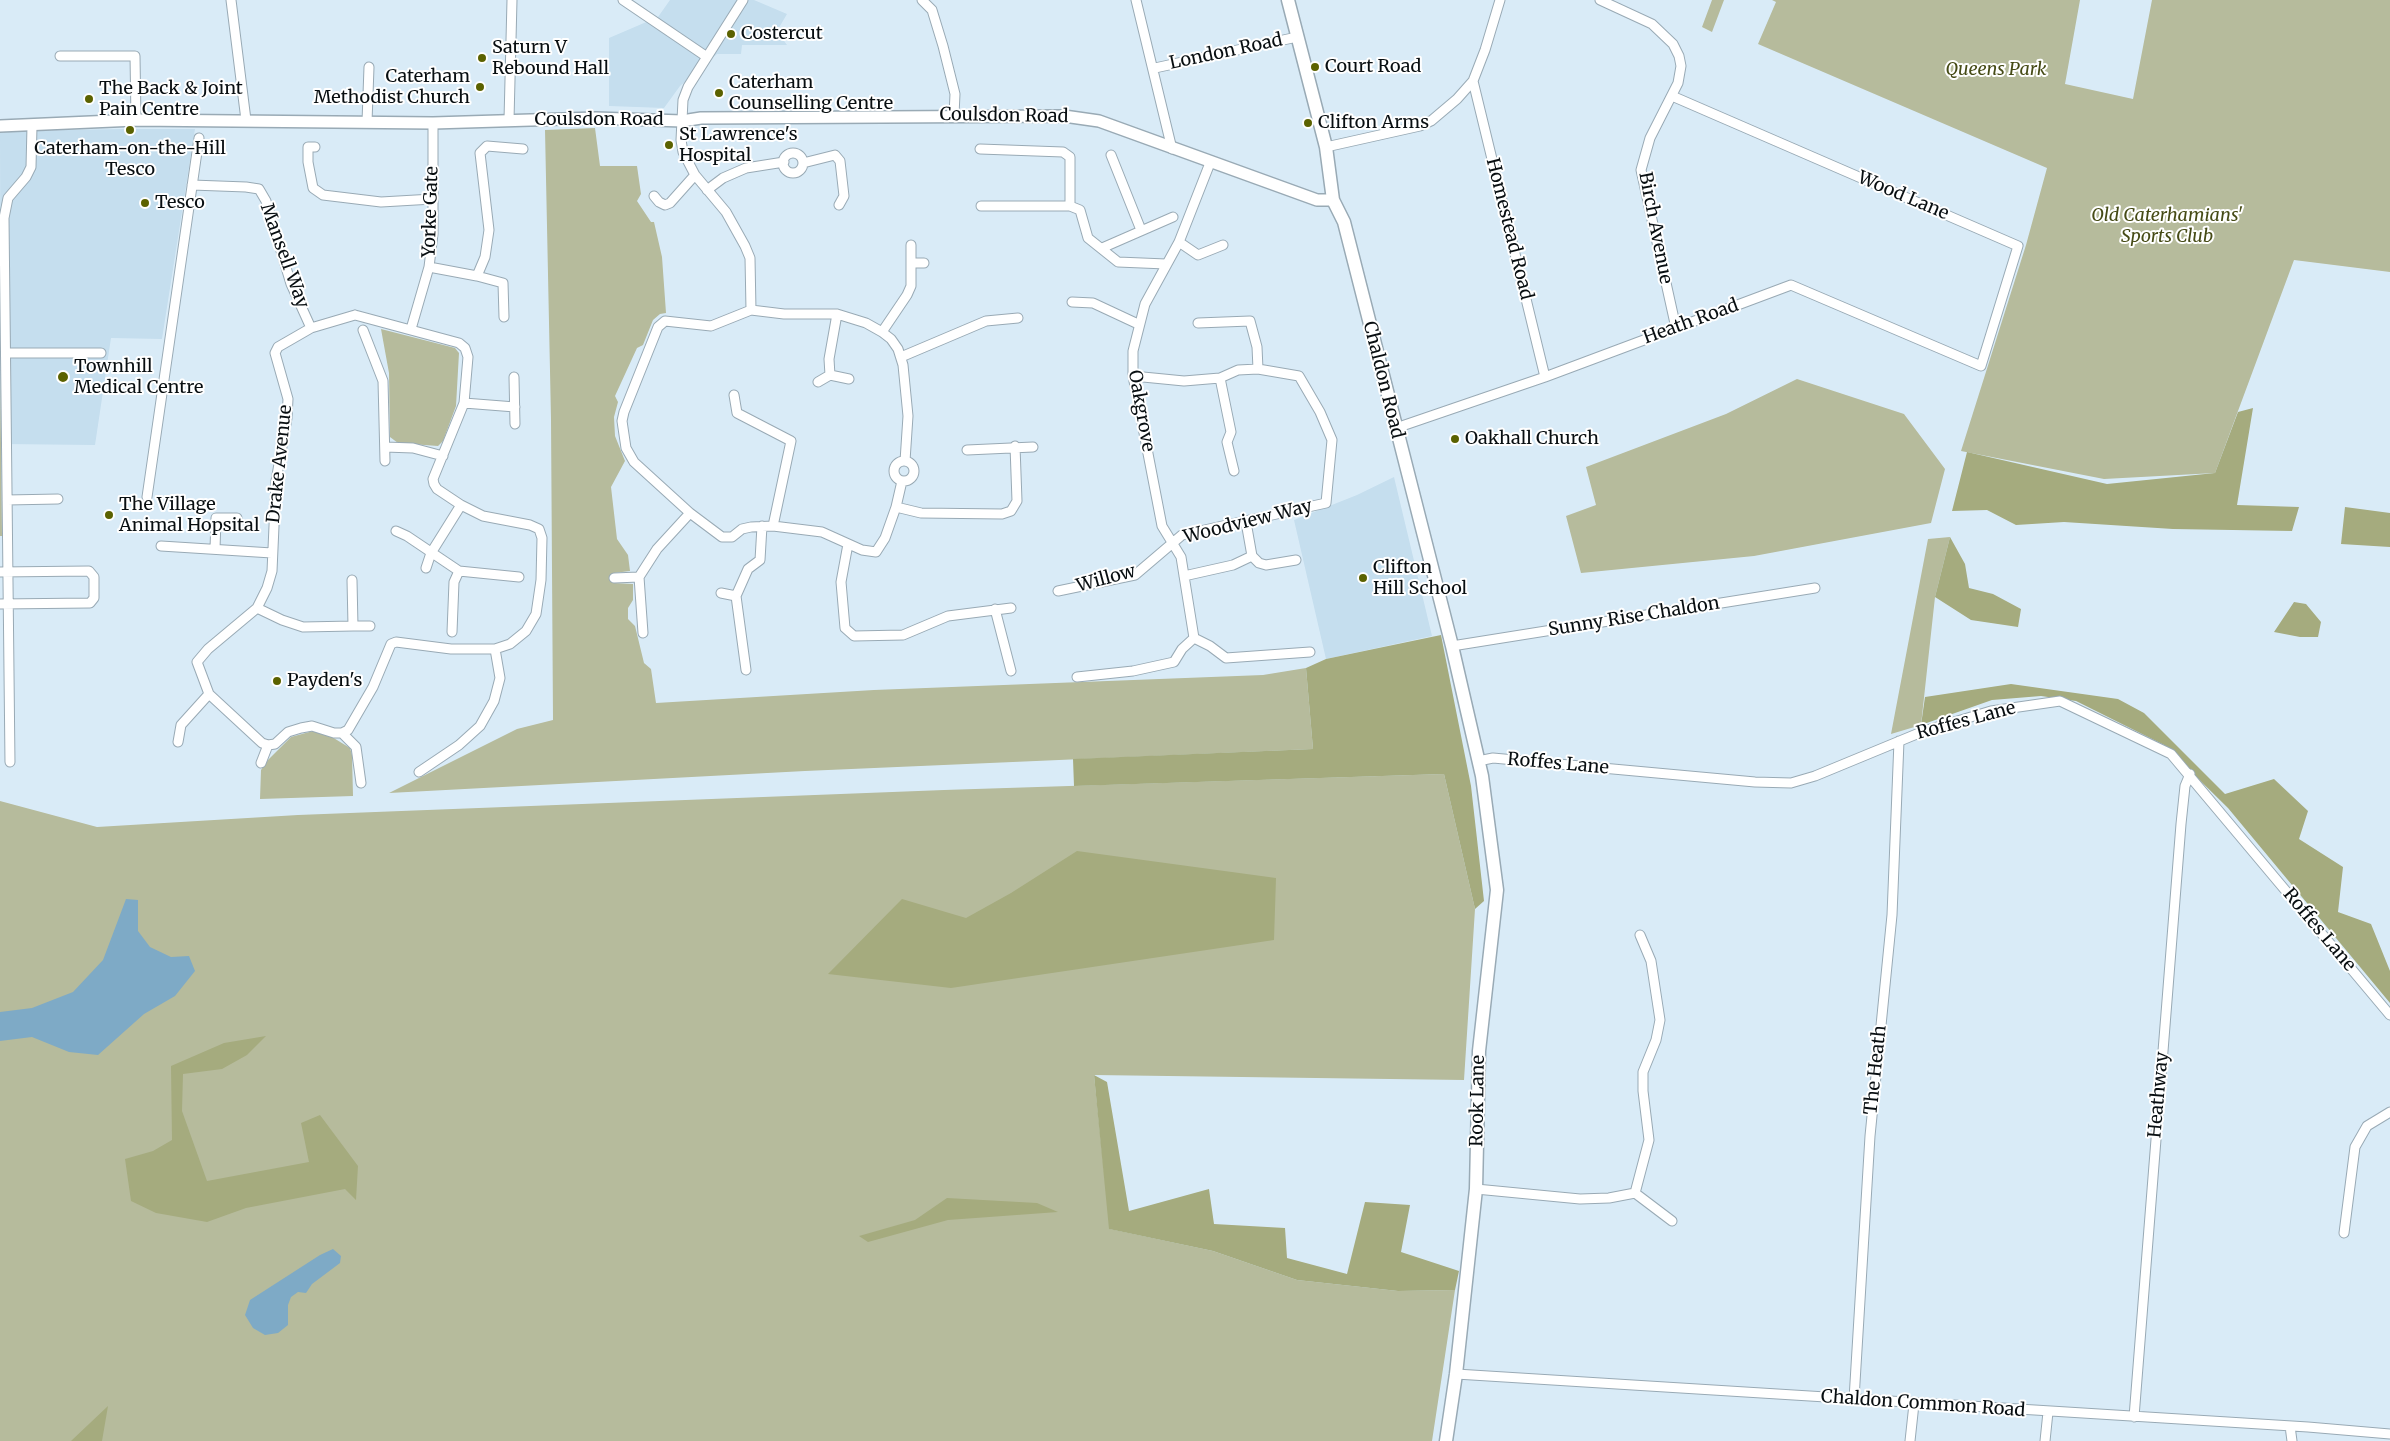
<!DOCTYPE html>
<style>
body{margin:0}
canvas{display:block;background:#d9ebf7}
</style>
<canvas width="2390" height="1441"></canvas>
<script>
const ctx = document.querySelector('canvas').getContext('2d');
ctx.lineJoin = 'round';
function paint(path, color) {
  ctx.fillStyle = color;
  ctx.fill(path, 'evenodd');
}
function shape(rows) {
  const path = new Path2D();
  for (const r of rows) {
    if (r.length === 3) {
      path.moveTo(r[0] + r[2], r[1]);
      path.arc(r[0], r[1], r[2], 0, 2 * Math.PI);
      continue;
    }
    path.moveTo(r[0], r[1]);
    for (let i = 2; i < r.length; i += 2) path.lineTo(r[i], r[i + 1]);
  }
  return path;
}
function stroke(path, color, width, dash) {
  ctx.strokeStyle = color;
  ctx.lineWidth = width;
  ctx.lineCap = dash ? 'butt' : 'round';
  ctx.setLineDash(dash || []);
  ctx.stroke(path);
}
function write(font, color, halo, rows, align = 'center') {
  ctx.font = font + ' Merriweather,serif';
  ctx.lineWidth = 4;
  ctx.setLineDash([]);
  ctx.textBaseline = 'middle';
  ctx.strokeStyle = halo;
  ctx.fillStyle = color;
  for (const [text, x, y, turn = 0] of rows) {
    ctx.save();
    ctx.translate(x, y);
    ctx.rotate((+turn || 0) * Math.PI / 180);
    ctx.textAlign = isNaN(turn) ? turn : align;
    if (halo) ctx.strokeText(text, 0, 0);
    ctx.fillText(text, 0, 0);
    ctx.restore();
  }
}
const built = shape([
 [670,0,754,0,787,14,777,31,787,45,742,45,741,54,717,54,680,86,664,108,609,106,609,38,658,17],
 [126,129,195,129,162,339,111,338,95,445,1,444,0,131],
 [1394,477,1432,636,1326,659,1294,520,1357,495]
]);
const green = shape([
 [1712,0,1724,0,1712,32,1702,27],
 [1772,0,2080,0,2065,84,2133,99,2152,0,2390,0,2390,272,2294,260,2215,473,2104,479,1961,451,2026,245,2047,168,1758,44,1776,2],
 [595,128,600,166,637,166,641,194,637,201,651,222,654,222,662,257,666,313,660,314,653,320,643,345,637,348,615,396,618,402,614,417,615,436,625,461,611,487,617,539,628,555,630,571,614,573,614,583,633,584,633,600,628,608,628,619,635,626,644,663,651,669,656,703,874,690,1263,675,1306,668,1313,749,805,771,389,793,517,729,553,720,551,419,545,130],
 [381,329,455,348,459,353,456,406,443,441,438,446,398,443,390,437,389,373],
 [0,364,1,444,2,536,0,536],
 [1797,379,1904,414,1945,469,1931,523,1754,556,1581,573,1566,516,1596,505,1586,467,1726,414],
 [1950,537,1935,597,1921,725,1891,734,1928,539],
 [313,731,332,737,350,748,352,755,353,796,260,799,261,770,268,760,291,737],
 [1444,774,1475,909,1464,1080,1094,1075,1110,1229,1213,1251,1297,1280,1398,1291,1455,1290,1432,1441,0,1441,0,801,97,827,298,815,944,790]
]);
const forest = shape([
 [2253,408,2237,505,2299,507,2292,531,2173,529,2064,522,2016,525,1987,510,1952,511,1967,452,2107,484,2215,473,2238,412],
 [2345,507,2390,513,2390,547,2341,544],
 [1950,537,1965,564,1969,588,1993,594,2021,609,2018,627,1971,620,1935,597],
 [2294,602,2306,604,2321,622,2318,637,2300,637,2274,632],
 [1441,635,1471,786,1484,901,1475,909,1444,774,1074,786,1073,759,1313,749,1306,668,1326,659],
 [2011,684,2118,699,2144,713,2225,794,2274,779,2308,811,2299,839,2343,867,2338,912,2371,924,2390,971,2390,1003,2228,808,2164,745,2076,701,2041,696,1992,700,1921,725,1925,697],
 [1077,851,1276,878,1274,940,951,988,828,974,902,899,966,918,1011,893],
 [266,1036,247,1055,222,1069,183,1074,182,1111,207,1181,309,1162,301,1123,320,1115,358,1166,356,1200,345,1189,246,1208,207,1222,156,1213,131,1201,125,1159,153,1151,172,1140,171,1066,224,1043],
 [1094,1075,1107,1082,1129,1211,1209,1189,1214,1224,1285,1228,1287,1258,1347,1274,1365,1202,1410,1205,1401,1252,1459,1271,1455,1290,1398,1291,1297,1280,1213,1251,1109,1229],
 [947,1198,1037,1203,1058,1212,948,1220,868,1242,859,1236,915,1220],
 [108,1406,102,1441,71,1441]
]);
const water = shape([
 [126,899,138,900,138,931,150,947,171,957,189,956,195,971,175,996,144,1014,98,1055,69,1052,32,1037,0,1041,0,1012,32,1008,73,992,103,960],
 [333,1249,341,1256,340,1263,312,1284,306,1293,298,1292,291,1297,288,1305,288,1325,278,1333,265,1335,253,1328,245,1315,250,1300,320,1255]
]);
const minor = shape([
 [231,0,246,120],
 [623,0,707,57],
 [743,0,688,87,683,100,681,140,683,152,695,175,726,212,745,246,750,258,751,310],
 [922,0,932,10,943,46,955,94,954,115],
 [1136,0,1172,149],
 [1600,0,1652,24,1673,44,1679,56,1681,66,1678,83,1650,138,1641,170,1676,328],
 [60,56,135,56,136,120],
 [1155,68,1297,37],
 [1473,81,1545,377],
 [509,120,512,0],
 [367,122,369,67],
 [315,147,308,147,308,162,313,188,323,195,381,202,433,199],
 [1326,147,1420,126,1431,121,1457,99,1473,81,1485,50,1500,0],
 [980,149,1063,152,1070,157,1070,206],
 [793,163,10],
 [1111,155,1141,230],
 [803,163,835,155,840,161,844,196,839,205],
 [192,185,246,187,259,189,266,201,291,284,311,328],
 [707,190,723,178,746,168,784,162],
 [654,196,659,202,665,205,670,203,695,175],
 [981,206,1070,206,1080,210,1088,238,1118,262,1166,264],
 [1179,242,1198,255,1223,245],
 [1102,248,1173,217],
 [912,263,924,263],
 [429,267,477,276,485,257,489,230,480,153,487,146,523,149],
 [477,276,503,283,504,317],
 [1072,302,1093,303,1138,324],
 [355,315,459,343,465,348,468,357,464,403,433,479,434,484,437,489,461,505,483,516,530,525,539,529,542,538,541,580,536,614,526,631,510,644,495,649,451,649,396,642,391,644,373,687,348,730,342,733,334,733,312,726,301,728,288,732,275,744,268,745,262,743,209,694,197,662,208,649,257,608,267,588,272,571,276,481,287,418,288,399,275,353,278,347,311,328,355,315],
 [1198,323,1250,321,1257,347,1258,369],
 [411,329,429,267,433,234,433,123],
 [363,330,383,381,385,461],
 [882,332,907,295,911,286,911,245],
 [6,353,101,353],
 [901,357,986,321,1018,318],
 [830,375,829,359,837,314],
 [514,377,515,424],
 [1220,378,1231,432,1227,442,1234,471],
 [818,382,830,375,849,379],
 [734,395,737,413,791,441,773,526],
 [464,403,515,407],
 [1396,428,1545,377,1791,285,1981,366,2018,246,1672,96],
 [385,447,413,448,443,456],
 [967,450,1033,447],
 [904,471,10],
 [902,481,896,507,885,538,876,552,862,550,822,532,773,526,751,527,742,529,732,537,722,537,690,513,634,462,626,448,622,421,624,412,658,327,665,321,711,326,751,310,784,314,837,314,866,323,882,332,891,339,898,349,903,365,908,416,905,461],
 [147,497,199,138],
 [7,500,58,499],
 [896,507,921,513,1002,514,1011,511,1017,501,1015,446],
 [1246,522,1252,556,1259,563,1266,565,1296,560],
 [396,531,407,536,459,571,519,577],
 [848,544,841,582,845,628,854,636,903,635,948,616,1011,608],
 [161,546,272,553],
 [215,549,216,518,237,518],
 [426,568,431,553,461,505],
 [0,572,89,571,94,577,94,598,90,603,0,604],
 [1184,576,1233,565,1252,556],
 [614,578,639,577],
 [1058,591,1135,575,1182,535,1326,503,1332,440,1320,412,1299,376,1258,369,1238,370,1220,378,1184,381,1133,376],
 [721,593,736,596],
 [257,608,282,620,303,627,353,626,352,580],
 [995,609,1011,671],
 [353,626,370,626],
 [452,632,454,582,459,571],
 [643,633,639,577,657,549,690,513],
 [1194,638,1181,557,1162,526,1133,376,1133,351,1145,304,1179,242,1210,163],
 [1452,646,1815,588],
 [746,670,736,596,748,569,760,560,762,526],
 [1077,677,1133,671,1174,662,1182,649,1194,638,1210,646,1226,658,1310,652],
 [342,733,356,747,361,783],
 [178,742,181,725,209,694],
 [1478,761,1493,758,1755,782,1791,783,1815,776,1924,731,1991,711,2060,701,2171,754,2390,1015],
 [10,762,4,218,8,198,26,177,31,167,32,126],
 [261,763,268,745],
 [419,772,459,745,480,726,494,701,500,678,495,649],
 [1476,1189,1580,1199,1609,1198,1635,1193,1649,1140,1643,1091,1643,1072,1656,1040,1660,1020,1651,961,1640,935],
 [1635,1193,1672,1221],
 [2344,1233,2355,1147,2367,1126,2390,1112],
 [1456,1374,2308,1427,2390,1434],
 [1854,1399,1870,1136,1892,915,1899,741],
 [2134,1417,2181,824,2185,786,2190,774],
 [2290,1426,2292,1441],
 [1910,1441,1914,1404],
 [2045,1441,2048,1412]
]);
const tertiary = shape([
 [0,126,136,120,433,123,596,118,682,121,701,118,1064,116,1099,121,1317,200,1333,200]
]);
const secondary = shape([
 [1288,0,1326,147,1333,200,1344,222,1452,646,1482,776,1497,890,1479,1051,1476,1189,1456,1374,1446,1441]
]);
const markers = [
 [731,34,5,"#5b6200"],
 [482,58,5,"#5b6200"],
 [1315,67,5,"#5b6200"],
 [480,87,5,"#5b6200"],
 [719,93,5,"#5b6200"],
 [89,99,5,"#5b6200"],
 [1308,123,5,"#5b6200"],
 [130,130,5,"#5b6200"],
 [669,145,5,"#5b6200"],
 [145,203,5,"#5b6200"],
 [63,377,6,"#5b6200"],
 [1455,439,5,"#5b6200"],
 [109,515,5,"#5b6200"],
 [1363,578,5,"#5b6200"],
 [277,681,5,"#5b6200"]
];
const poiNames = [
 ["Costercut",741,34],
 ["Saturn V",492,48],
 ["Rebound Hall",492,69],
 ["Court Road",1325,67],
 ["Caterham",470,77,"right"],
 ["Methodist Church",470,98,"right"],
 ["Caterham",729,83],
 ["Counselling Centre",729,104],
 ["The Back & Joint",99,89],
 ["Pain Centre",99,110],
 ["Clifton Arms",1318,123],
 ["St Lawrence's",679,135],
 ["Hospital",679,156],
 ["Caterham-on-the-Hill",130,149,"center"],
 ["Tesco",130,170,"center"],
 ["Tesco",155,203],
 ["Townhill",74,367],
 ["Medical Centre",74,388],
 ["Oakhall Church",1465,439],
 ["The Village",119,505],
 ["Animal Hopsital",119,526],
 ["Clifton",1373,568],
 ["Hill School",1373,589],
 ["Payden's",287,681]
];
const streetNames = [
 ["London Road",1226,52,-12],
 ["Coulsdon Road",1004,116,1],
 ["Coulsdon Road",599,120],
 ["Wood Lane",1903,196,23],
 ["Yorke Gate",431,212,-88],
 ["Birch Avenue",1655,228,79],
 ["Homestead Road",1509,229,76],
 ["Mansell Way",284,256,70],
 ["Heath Road",1691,322,-20],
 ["Chaldon Road",1383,380,76],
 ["Oakgrove",1141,411,80],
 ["Drake Avenue",280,464,-84],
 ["Woodview Way",1248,522,-14],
 ["Willow",1106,579,-15],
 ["Sunny Rise Chaldon",1634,617,-9],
 ["Roffes Lane",1966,721,-15],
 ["Roffes Lane",1558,764,5],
 ["Roffes Lane",2319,930,50],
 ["The Heath",1876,1070,-84],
 ["Heathway",2159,1095,-85],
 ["Rook Lane",1478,1101,-89],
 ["Chaldon Common Road",1923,1404,4]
];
const parkNames = [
 ["Queens Park",1996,70],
 ["Old Caterhamians'",2167,216],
 ["Sports Club",2167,237]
];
paint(built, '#c5deee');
paint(green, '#b6bb9c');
paint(forest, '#a5ab7e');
paint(water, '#7eaac6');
stroke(minor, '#99aab5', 11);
stroke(tertiary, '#99aab5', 14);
stroke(secondary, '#99aab5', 15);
stroke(minor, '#fff', 9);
stroke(tertiary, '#fff', 11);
stroke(secondary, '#fff', 12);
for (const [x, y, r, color] of markers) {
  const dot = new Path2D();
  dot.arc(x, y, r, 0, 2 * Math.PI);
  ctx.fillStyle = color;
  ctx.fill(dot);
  stroke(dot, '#fff', 2);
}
write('18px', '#080e11', '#fff', poiNames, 'left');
write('18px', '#080e11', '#fff', streetNames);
write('italic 18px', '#464b16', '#fff', parkNames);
</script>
